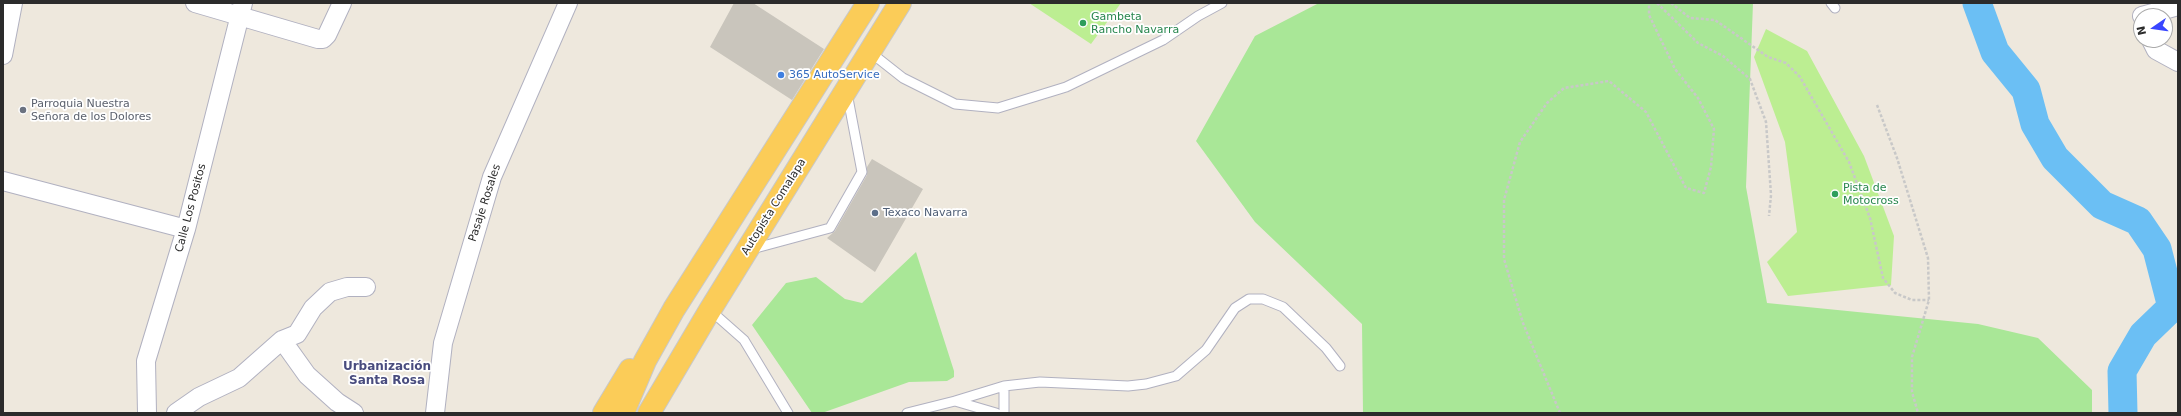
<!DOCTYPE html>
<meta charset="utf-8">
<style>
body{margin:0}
#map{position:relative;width:2181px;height:416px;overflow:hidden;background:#eee8dd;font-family:"DejaVu Sans",sans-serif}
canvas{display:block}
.frame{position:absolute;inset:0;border:4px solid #2b2b2b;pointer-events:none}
.north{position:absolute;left:2133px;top:8px;width:40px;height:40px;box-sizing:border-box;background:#fff;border:1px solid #aaa;border-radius:50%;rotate:257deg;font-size:11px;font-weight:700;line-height:16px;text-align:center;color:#2b2b2b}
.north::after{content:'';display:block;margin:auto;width:14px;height:18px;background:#3946ff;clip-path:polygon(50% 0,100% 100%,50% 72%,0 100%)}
</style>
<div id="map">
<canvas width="2181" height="416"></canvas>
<div class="frame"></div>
<div class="north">N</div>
</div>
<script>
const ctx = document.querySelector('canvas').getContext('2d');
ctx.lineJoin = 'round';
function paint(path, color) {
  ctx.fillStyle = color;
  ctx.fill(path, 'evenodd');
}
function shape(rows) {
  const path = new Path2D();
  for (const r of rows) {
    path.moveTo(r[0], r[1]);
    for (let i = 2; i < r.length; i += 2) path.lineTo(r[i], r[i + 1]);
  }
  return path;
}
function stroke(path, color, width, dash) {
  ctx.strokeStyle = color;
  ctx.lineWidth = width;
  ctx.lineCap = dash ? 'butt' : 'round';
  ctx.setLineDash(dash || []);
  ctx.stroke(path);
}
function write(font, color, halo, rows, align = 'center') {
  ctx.font = font + ' "DejaVu Sans",sans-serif';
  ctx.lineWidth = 3.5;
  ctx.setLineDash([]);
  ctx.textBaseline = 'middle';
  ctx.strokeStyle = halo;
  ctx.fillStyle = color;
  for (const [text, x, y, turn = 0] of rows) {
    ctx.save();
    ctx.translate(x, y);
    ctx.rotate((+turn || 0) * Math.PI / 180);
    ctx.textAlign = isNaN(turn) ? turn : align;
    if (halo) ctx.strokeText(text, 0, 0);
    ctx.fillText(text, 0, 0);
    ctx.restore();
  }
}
const green = shape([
 [1319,3,1753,3,1746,187,1767,303,1978,324,2038,338,2092,390,2092,413,1363,413,1362,324,1255,222,1196,141,1255,36],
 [916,252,954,371,954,377,947,381,909,382,822,413,812,413,752,325,786,283,816,277,845,299,862,303]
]);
const pitch = shape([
 [1029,3,1121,3,1091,44],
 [1766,29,1807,51,1864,156,1894,236,1891,285,1788,296,1767,262,1797,232,1785,142,1754,57]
]);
const river = shape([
 [1977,3,1995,52,2026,90,2035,124,2055,158,2102,205,2138,221,2157,249,2172,307,2143,335,2122,371,2123,413]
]);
const building = shape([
 [734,3,753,3,824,49,792,100,710,47],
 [872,159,923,189,875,272,827,238,835,231,867,175,867,167]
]);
const path = shape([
 [1657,3,1698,43,1723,56,1750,79,1766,122,1771,195,1769,216],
 [1671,3,1690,18,1715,20,1768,57,1786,63,1800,77,1849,162,1870,218,1883,278,1895,293,1912,300,1929,300],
 [1877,105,1897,158,1928,258,1929,300,1912,357,1912,392,1918,413],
 [1560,413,1523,323,1504,259,1504,200,1520,142,1547,103,1564,88,1609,81,1646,112,1686,188,1704,193,1711,167,1714,129,1698,98,1675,69,1649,15,1649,3]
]);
const service = shape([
 [1831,3,1835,8],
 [870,52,903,78,955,104,998,108,1066,87,1163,40,1198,16,1222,3],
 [752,249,830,228,862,172,847,93],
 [710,310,744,340,788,413],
 [1004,386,1004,413],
 [955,401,1004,386,1040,382,1128,386,1146,384,1176,376,1206,350,1235,308,1249,299,1263,299,1283,307,1326,348,1340,366],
 [907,413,955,401,996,413]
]);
const minor = shape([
 [195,3,318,39,323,39,327,35,342,3],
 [2142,16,2178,6],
 [2151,40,2156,50,2178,62],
 [3,55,13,3],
 [3,181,186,229],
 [147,413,146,361,186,229,243,3],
 [176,413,199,397,239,378,282,340],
 [354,413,337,402,307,375,282,340,297,334,313,308,330,292,347,287,366,287],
 [435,413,443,343,492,177,568,3]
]);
const trunk = shape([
 [604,413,630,370],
 [623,413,645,361,674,309,868,3],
 [649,413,710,310,900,3]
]);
const markers = [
 [1083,23,4,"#2e9e5b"],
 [781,75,4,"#3f7fe0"],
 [23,110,4,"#6b7280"],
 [1835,194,4,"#2e9e5b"],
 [875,213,4,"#5c6f8a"]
];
const leisureNames = [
 ["Gambeta",1091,17],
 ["Rancho Navarra",1091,30],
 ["Pista de",1843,188],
 ["Motocross",1843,201]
];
const shopNames = [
 ["365 AutoService",789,75]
];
const worshipNames = [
 ["Parroquia Nuestra",31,104],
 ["Señora de los Dolores",31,117]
];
const streetNames = [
 ["Pasaje Rosales",485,203,-72],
 ["Autopista Comalapa",774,207,-58],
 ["Calle Los Positos",191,208,-75]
];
const serviceNames = [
 ["Texaco Navarra",883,213]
];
const neighbourhoodNames = [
 ["Urbanización",387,367],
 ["Santa Rosa",387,381]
];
paint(green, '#a9e797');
paint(pitch, '#bcee92');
stroke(river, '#6bbff4', 29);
paint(building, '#c9c5bc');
stroke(service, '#b1b1c0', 11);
stroke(minor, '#b1b1c0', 20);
stroke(trunk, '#c8c8c8', 24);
stroke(path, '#c8c8c8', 2.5, [3, 2]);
stroke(service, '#fff', 9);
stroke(minor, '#fff', 18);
stroke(trunk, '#fbcc58', 22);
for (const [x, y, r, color] of markers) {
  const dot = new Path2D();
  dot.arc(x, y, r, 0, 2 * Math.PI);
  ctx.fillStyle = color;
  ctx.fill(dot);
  stroke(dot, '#fff', 1.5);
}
write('11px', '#27864d', '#fff', leisureNames, 'left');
write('11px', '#366cbe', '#fff', shopNames, 'left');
write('11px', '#5b616d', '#fff', worshipNames, 'left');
write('11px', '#2b2b2b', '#fff', streetNames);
write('11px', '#4e5e75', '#fff', serviceNames, 'left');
write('bold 12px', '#494c7e', '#fff', neighbourhoodNames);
</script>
